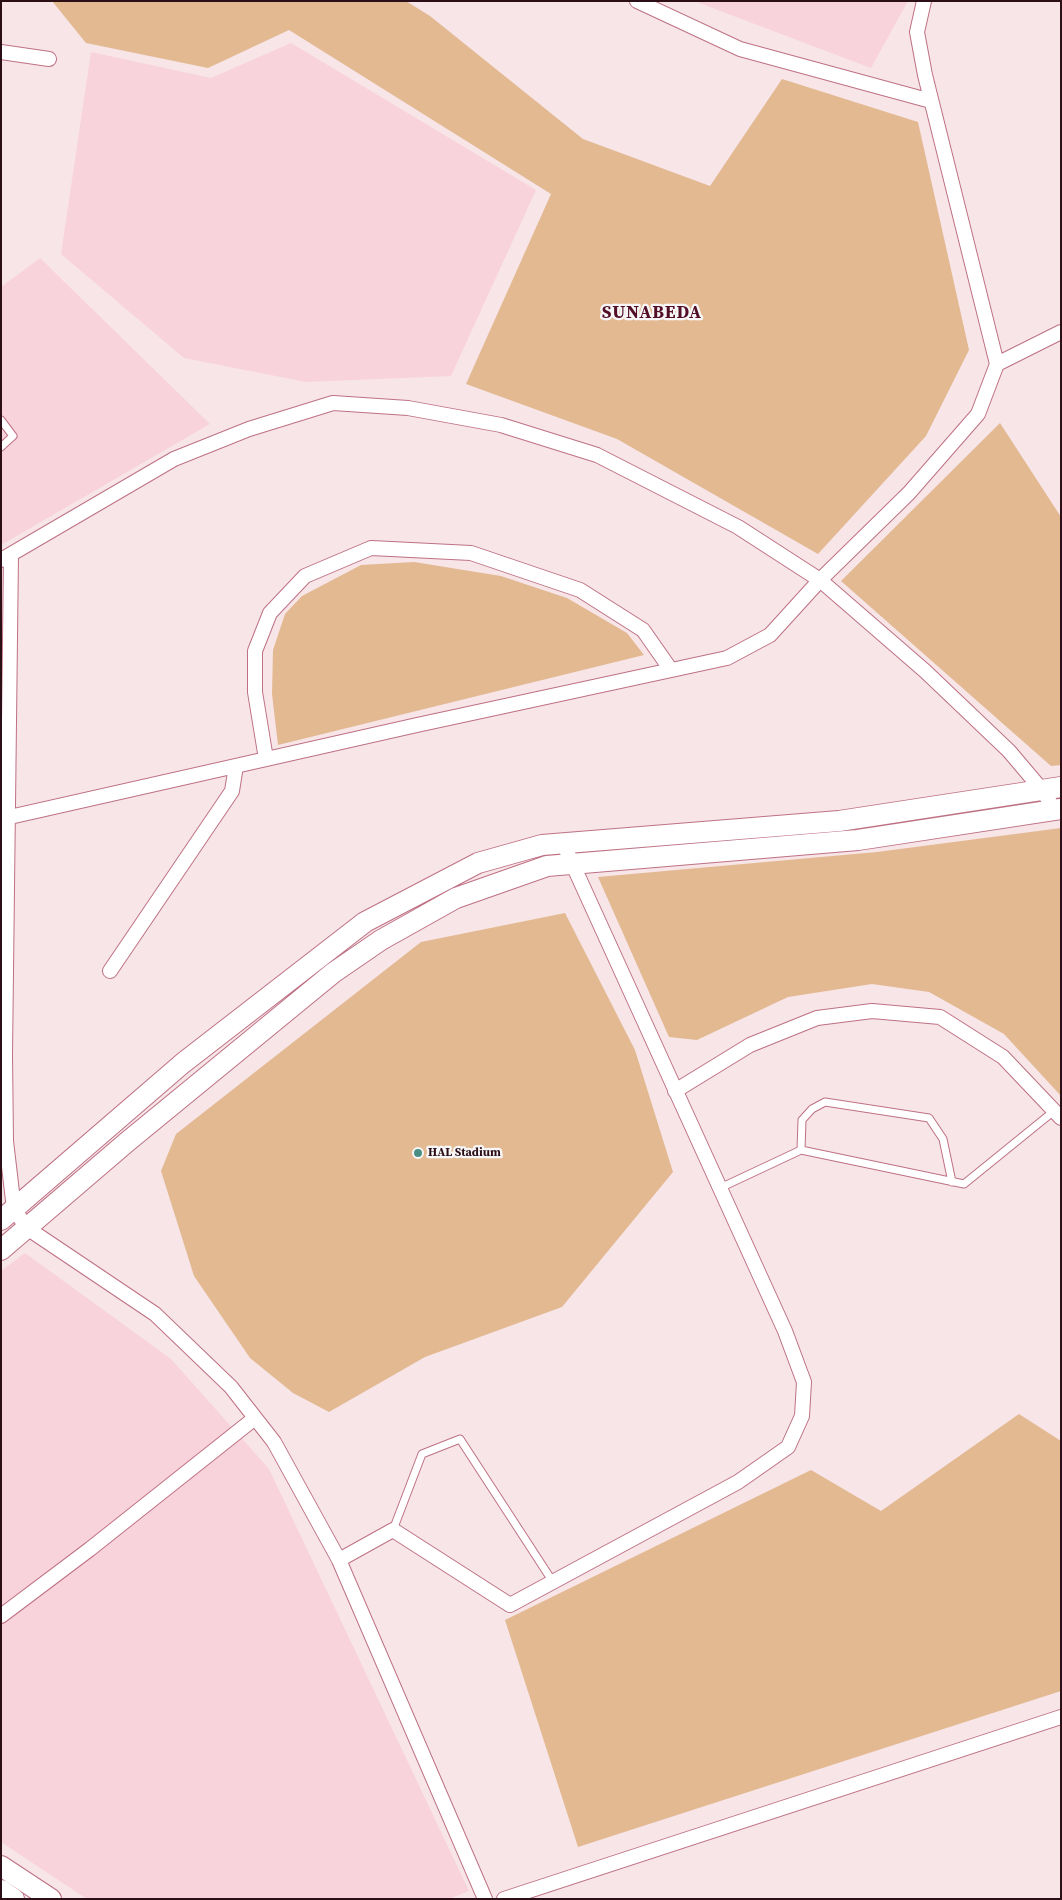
<!DOCTYPE html>
<style>
body{margin:0}
#map{position:relative;width:1062px;height:1900px;overflow:hidden;background:#f7e5e8;font-family:"Source Serif 4",serif}
canvas{display:block}
.frame{position:absolute;inset:0;border:2px solid #2c0e17;pointer-events:none}
</style>
<div id="map">
<canvas width="1062" height="1900"></canvas>
<div class="frame"></div>
</div>
<script>
const ctx = document.querySelector('canvas').getContext('2d');
ctx.lineJoin = 'round';
function paint(path, color) {
  ctx.fillStyle = color;
  ctx.fill(path, 'evenodd');
}
function shape(rows) {
  const path = new Path2D();
  for (const r of rows) {
    path.moveTo(r[0], r[1]);
    for (let i = 2; i < r.length; i += 2) path.lineTo(r[i], r[i + 1]);
  }
  return path;
}
function stroke(path, color, width, dash) {
  ctx.strokeStyle = color;
  ctx.lineWidth = width;
  ctx.lineCap = dash ? 'butt' : 'round';
  ctx.setLineDash(dash || []);
  ctx.stroke(path);
}
function write(font, color, halo, rows, align = 'center') {
  ctx.font = font + ' "Source Serif 4",serif';
  ctx.lineWidth = 4.5;
  ctx.setLineDash([]);
  ctx.textBaseline = 'middle';
  ctx.strokeStyle = halo;
  ctx.fillStyle = color;
  for (const [text, x, y, turn = 0] of rows) {
    ctx.save();
    ctx.translate(x, y);
    ctx.rotate((+turn || 0) * Math.PI / 180);
    ctx.textAlign = isNaN(turn) ? turn : align;
    if (halo) ctx.strokeText(text, 0, 0);
    ctx.fillText(text, 0, 0);
    ctx.restore();
  }
}
const built = shape([
 [694,1,908,1,871,68],
 [291,43,536,190,451,376,306,382,184,358,61,254,91,52,211,78],
 [40,258,210,424,1,545,1,287],
 [25,1253,171,1359,269,1469,469,1891,449,1899,87,1899,1,1842,1,1271]
]);
const green = shape([
 [52,1,406,1,430,16,583,139,710,186,782,79,918,122,969,350,926,436,818,554,617,439,466,384,551,194,289,30,208,68,86,43],
 [1000,423,1061,517,1061,765,1051,766,841,581],
 [414,562,501,576,567,598,627,633,644,655,278,745,272,694,273,650,285,614,302,596,361,565],
 [1061,828,1061,1096,1004,1034,929,992,872,984,788,997,697,1040,669,1037,598,877,877,852],
 [565,913,635,1050,673,1172,562,1307,425,1357,329,1412,293,1393,250,1358,194,1276,161,1171,176,1134,421,942],
 [1019,1414,1061,1441,1061,1691,578,1847,505,1620,811,1470,881,1511]
]);
const lane = shape([
 [1,420,13,436,1,447],
 [801,1150,802,1120,812,1109,825,1102,929,1118,943,1139,952,1182],
 [720,1188,801,1150,964,1184,1054,1111],
 [393,1530,422,1454,460,1439,553,1582]
]);
const street = shape([
 [637,1,740,49,931,101],
 [1,52,49,59],
 [997,364,1061,332],
 [11,555,5,1055,6,1141,14,1209,27,1228,155,1314,231,1387,274,1442,339,1560,485,1899],
 [1,560,174,459,249,429,333,403,408,408,501,425,597,455,738,527,820,580,925,671,1009,751,1042,790,1055,810],
 [266,759,255,692,255,651,270,613,305,576,371,548,471,553,580,590,643,630,671,670],
 [1,819,417,725,727,658,770,635,820,580,909,493,978,414,997,364,925,75,917,32,924,1],
 [110,971,232,791,236,766],
 [675,1091,750,1045,817,1018,872,1011,940,1017,1003,1057,1061,1118],
 [339,1560,393,1530,510,1605,738,1482,788,1447,802,1416,804,1382,785,1331,563,843],
 [1,1616,90,1549,255,1418],
 [504,1899,1061,1717]
]);
const secondary = shape([
 [1,1220,183,1063,365,922,478,863,542,845,839,821,1061,787],
 [1,1250,127,1142,333,973,381,940,456,898,547,866,858,840,1061,809],
 [1,1866,51,1899],
 [1,1890,14,1899]
]);
const markers = [
 [418,1153,5,"#498e85"]
];
const poiNames = [
 ["HAL Stadium",428,1153]
];
const districtNames = [
 ["SUNABEDA",652,313]
];
paint(built, '#f9d3db');
paint(green, '#e3b992');
stroke(lane, '#be7184', 9);
stroke(street, '#be7184', 16);
stroke(secondary, '#be7184', 22);
stroke(lane, '#fff', 7);
stroke(street, '#fff', 14);
stroke(secondary, '#fff', 20);
for (const [x, y, r, color] of markers) {
  const dot = new Path2D();
  dot.arc(x, y, r, 0, 2 * Math.PI);
  ctx.fillStyle = color;
  ctx.fill(dot);
  stroke(dot, '#f7f7f7', 2);
}
write('bold 12px', '#2c0e17', '#f7f7f7', poiNames, 'left');
ctx.letterSpacing = '1px';
write('bold 18px', '#520e26', '#f7f7f7', districtNames);
ctx.letterSpacing = '0px';
</script>
